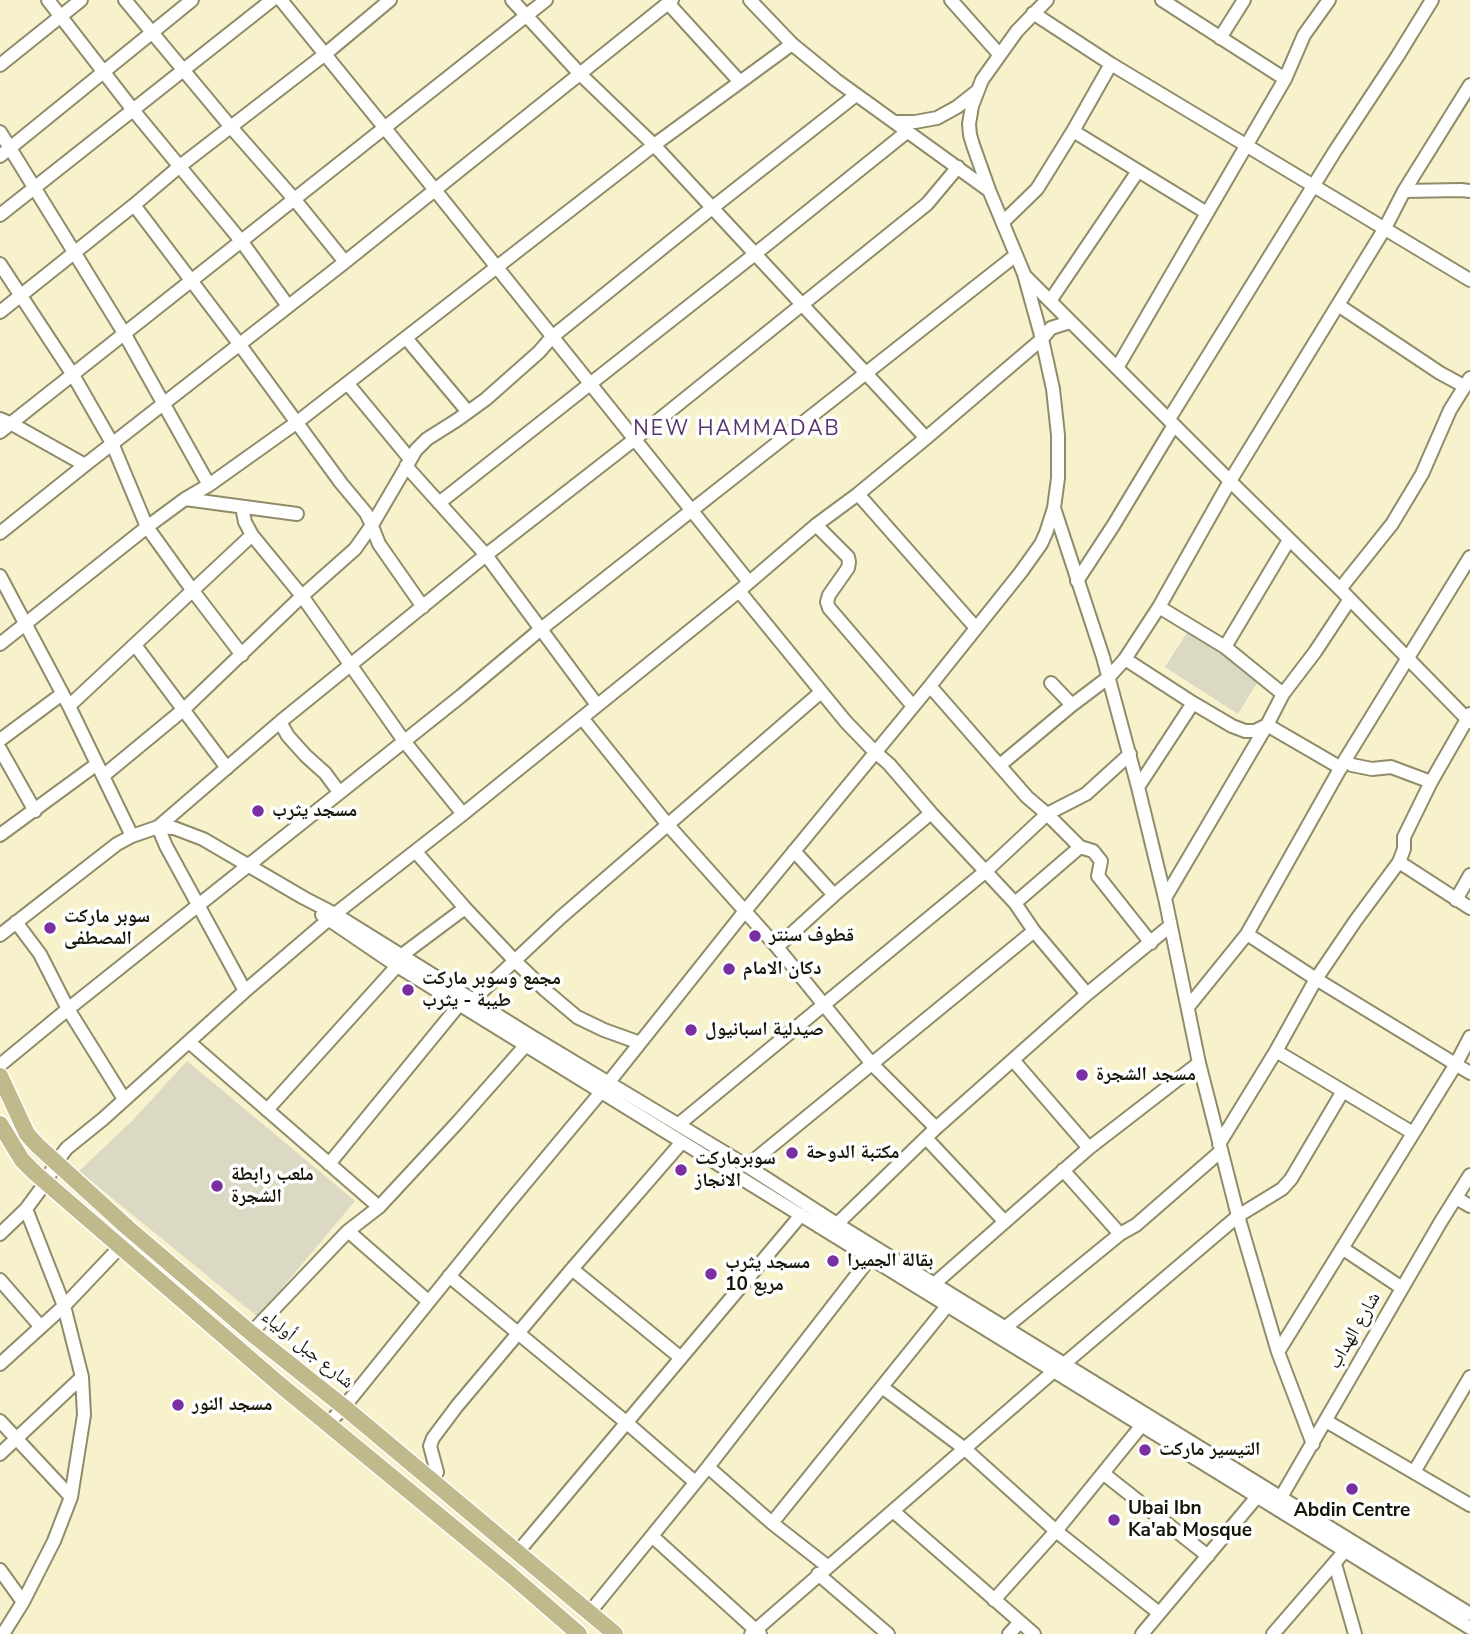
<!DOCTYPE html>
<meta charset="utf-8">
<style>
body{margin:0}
canvas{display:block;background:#f7f2cc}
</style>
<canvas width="1470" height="1634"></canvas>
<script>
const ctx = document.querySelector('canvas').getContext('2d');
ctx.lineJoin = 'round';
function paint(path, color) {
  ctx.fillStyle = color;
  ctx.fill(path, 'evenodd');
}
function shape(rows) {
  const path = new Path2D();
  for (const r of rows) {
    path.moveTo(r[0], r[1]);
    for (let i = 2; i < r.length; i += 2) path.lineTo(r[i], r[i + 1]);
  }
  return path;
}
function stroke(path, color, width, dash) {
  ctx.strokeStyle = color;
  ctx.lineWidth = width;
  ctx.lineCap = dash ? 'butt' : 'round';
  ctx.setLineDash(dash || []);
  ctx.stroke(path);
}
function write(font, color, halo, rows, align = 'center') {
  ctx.font = font + ' "Nunito Sans","Noto Naskh Arabic",sans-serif';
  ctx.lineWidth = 7;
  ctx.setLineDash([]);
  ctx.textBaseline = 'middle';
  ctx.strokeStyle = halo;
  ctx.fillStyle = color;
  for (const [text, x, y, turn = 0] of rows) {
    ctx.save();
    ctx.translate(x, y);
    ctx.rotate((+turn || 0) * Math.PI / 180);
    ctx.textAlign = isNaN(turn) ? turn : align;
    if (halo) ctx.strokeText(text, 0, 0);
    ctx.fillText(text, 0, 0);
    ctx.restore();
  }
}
const green = shape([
 [1190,628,1263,673,1238,714,1165,667],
 [187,1061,355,1201,258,1317,79,1171,133,1120]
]);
const minor = shape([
 [48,0,133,110,242,242,288,306],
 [125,0,230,126,295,200,345,262],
 [281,0,435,190,749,582],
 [512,0,580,74,654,145,926,438],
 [750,0,792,44,836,80,987,189],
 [951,0,999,54],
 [1162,0,1285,79],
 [668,3,740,82],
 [1033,13,1111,64,1470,280],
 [1220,38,1244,0],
 [0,65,81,0],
 [895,122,915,122,937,118,957,107,976,92],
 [1073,131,1207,213],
 [0,132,124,333,209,485],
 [0,156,192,0],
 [1404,191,1461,190,1470,191],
 [134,205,240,345,341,483,366,513,370,521,379,544,423,607],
 [0,215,272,0],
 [1003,222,1037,189,1073,131,1111,64],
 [0,264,73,375,112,443,147,527,193,591,242,655],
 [1026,277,1238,489,1340,589,1470,722],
 [1050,301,1138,171],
 [1338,305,1440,373,1464,386],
 [0,312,134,205,180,166,324,55,390,0],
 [406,338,468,412],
 [1117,368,1285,79,1304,35,1329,0],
 [348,384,410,459],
 [0,419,12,424,85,465],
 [1169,419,1335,151,1397,57,1432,0],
 [0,432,546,0],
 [406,466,486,555,597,705],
 [858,494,976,628],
 [185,499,297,514],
 [439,503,755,254,908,131],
 [242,507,245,522,252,535,302,596,404,741,463,814],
 [1054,508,1103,657,1138,787,1165,898,1199,1063,1238,1216,1278,1352,1313,1444],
 [816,525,848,557,849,562,848,568,829,595,827,602,829,608,913,706],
 [0,533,85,465,345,262,672,0],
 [0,576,69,706,132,836],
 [1077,581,1113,526,1174,425],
 [1340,589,1392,524,1422,474,1450,410,1470,378],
 [739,591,846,722,875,752,889,764,931,813,1015,903,1034,931,1087,994],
 [1159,607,1225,647,1283,694],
 [0,644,147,527,185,499,209,485,296,423,654,145,792,44],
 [135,645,227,768],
 [1225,647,1289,540],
 [1125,659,1193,703,1232,726,1245,731,1255,731,1267,725,1341,768],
 [1051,683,1072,705],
 [930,686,1027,797,1047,814,1080,847,1093,851,1101,861,1098,876,1151,943],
 [69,706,252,535],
 [582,718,668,825,777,947,872,1064,936,1128],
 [280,722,288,736,306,756,325,773,339,792],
 [0,740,62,694],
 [0,749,35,811],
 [1345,760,1352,765,1372,769,1391,767,1431,782],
 [1000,765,1072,705,1109,677,1125,659,1159,607,1230,481,1385,228,1404,191,1470,85],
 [103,776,183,710,302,596,355,549,372,525,416,450,427,439,457,420,486,399,539,352,552,337,712,208,856,95],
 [1138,787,1193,703],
 [158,827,280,722,486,555,635,439,927,204,958,167],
 [158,827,166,846,245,991],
 [0,835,97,764],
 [794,851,834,895],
 [416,852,465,908,515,961,545,990,577,1017,604,1030,640,1043],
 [1399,862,1470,908],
 [1165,898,1267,725,1283,694,1315,652,1350,599],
 [1456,900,1470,875],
 [1015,903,1080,847],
 [322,915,397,966,1470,1628],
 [16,922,40,954,68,1009,124,1099],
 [1247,934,1316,979,1470,1073],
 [0,935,117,844,132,836,158,827,174,828,203,839,304,898,335,914,531,1036,747,1166,837,1224,1470,1614],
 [777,947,834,895,931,813],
 [402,955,465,908],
 [474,999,560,918,821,692],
 [1188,1007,1247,934,1345,760,1470,557],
 [189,1042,379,1207],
 [1276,1051,1413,1133],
 [1013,1060,1089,1148],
 [0,1065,68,1009,461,696,541,629,1016,255],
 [267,1110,397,966],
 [679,1124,986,871,1047,814,1086,794,1130,754],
 [926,1138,1004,1221],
 [1219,1144,1276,1051,1316,979,1356,920,1399,862,1404,849,1404,837,1431,782,1470,714],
 [329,1164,459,1005],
 [747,1166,1034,931],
 [1063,1170,1120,1234],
 [1456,1198,1470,1206],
 [837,1224,936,1128,1087,994,1170,926],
 [348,1231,428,1301],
 [0,1234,26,1209,46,1182,56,1162,67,1148,103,1119,245,991,335,914,463,814,739,591,816,525,858,494,926,438,1042,339,1051,328,1070,322],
 [1342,1248,1402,1288],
 [572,1269,681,1358],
 [449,1276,627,1423,695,1482],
 [0,1280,41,1327],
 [934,1284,1089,1148,1199,1063],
 [1006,1327,1120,1234,1136,1225,1221,1151],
 [251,1333,348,1231,379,1207,457,1123,525,1046],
 [1278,1352,1456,1064,1470,1037],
 [0,1364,64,1306,120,1247],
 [1064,1364,1238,1216,1282,1189,1291,1179,1343,1091],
 [882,1387,965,1449,1056,1531,1159,1613],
 [0,1421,71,1497],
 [1326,1421,1470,1505],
 [328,1424,344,1407,506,1206,601,1092,745,911,930,686,1021,572,1041,544,1046,533,1054,508,1058,478,1058,435,1053,389,1042,339,1024,274,989,190,973,145,970,135,969,124,972,106,982,80,1017,31,1047,0],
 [0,1454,82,1377],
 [708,1467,772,1523,827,1566],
 [1414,1472,1470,1377],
 [1104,1474,1208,1556],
 [432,1481,437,1472,430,1446,433,1438,457,1406,572,1269,682,1142],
 [1277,1504,1440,1223,1470,1175],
 [893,1511,1034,1634],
 [772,1523,947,1306],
 [652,1536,760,1634],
 [517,1553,801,1215],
 [1335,1564,1355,1634],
 [0,1570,23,1602],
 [818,1574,888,1634],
 [994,1600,1056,1531,1142,1425],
 [590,1612,708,1467,870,1258],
 [3,1634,23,1602,54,1541,71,1497,84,1415,82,1377,64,1306,26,1209],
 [751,1634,1054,1371],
 [1009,1634,1020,1622],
 [1142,1634,1261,1492],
 [1273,1634,1350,1545]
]);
const major = shape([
 [0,1076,27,1134,38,1146,128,1228,251,1333,344,1407,615,1634],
 [0,1124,22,1160,35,1173,278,1383,511,1575,579,1634]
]);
const markers = [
 [258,811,7,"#792fa1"],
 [50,928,7,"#792fa1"],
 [755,936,7,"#792fa1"],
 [729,969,7,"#792fa1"],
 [408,990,7,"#792fa1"],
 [691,1030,7,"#792fa1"],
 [1082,1075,7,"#792fa1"],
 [792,1153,7,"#792fa1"],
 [681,1170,7,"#792fa1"],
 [217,1186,7,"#792fa1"],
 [833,1261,7,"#792fa1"],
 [711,1274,7,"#792fa1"],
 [178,1405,7,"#792fa1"],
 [1145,1450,7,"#792fa1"],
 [1352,1489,7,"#792fa1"],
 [1114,1520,7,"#792fa1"]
];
const poiNames = [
 ["مسجد يثرب",272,811],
 ["سوبر ماركت",64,917],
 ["المصطفى",64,939],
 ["قطوف سنتر",769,936],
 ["دكان الامام",743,969],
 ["مجمع وسوبر ماركت",422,979],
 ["طيبة - يثرب",422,1001],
 ["صيدلية اسبانيول",705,1030],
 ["مسجد الشجرة",1096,1075],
 ["مكتبة الدوحة",806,1153],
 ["سوبرماركت",695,1159],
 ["الانجاز",695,1181],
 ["ملعب رابطة",231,1175],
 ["الشجرة",231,1197],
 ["بقالة الجميرا",847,1261],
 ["مسجد يثرب",725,1263],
 ["مربع 10",725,1285],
 ["مسجد النور",192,1405],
 ["التيسير ماركت",1159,1450],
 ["Ubai Ibn",1128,1509],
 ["Ka'ab Mosque",1128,1531],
 ["Abdin Centre",1352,1511,"center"]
];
const streetNames = [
 ["شارع الهداب",1355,1331,-60],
 ["شارع جبل أولياء",307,1350,39]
];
const neighbourhoodNames = [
 ["NEW HAMMADAB",737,430]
];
paint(green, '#dbd8c3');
stroke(minor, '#908b69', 16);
stroke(major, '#fff', 19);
stroke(minor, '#fff', 12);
stroke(major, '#c0b98b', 16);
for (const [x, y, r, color] of markers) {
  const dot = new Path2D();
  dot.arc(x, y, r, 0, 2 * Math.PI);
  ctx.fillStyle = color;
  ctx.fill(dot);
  stroke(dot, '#fff', 2.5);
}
write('bold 19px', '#171507', '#fff', poiNames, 'left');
write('19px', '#171507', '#fff', streetNames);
ctx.letterSpacing = '2px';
write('21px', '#57346d', '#fff', neighbourhoodNames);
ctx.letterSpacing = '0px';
</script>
